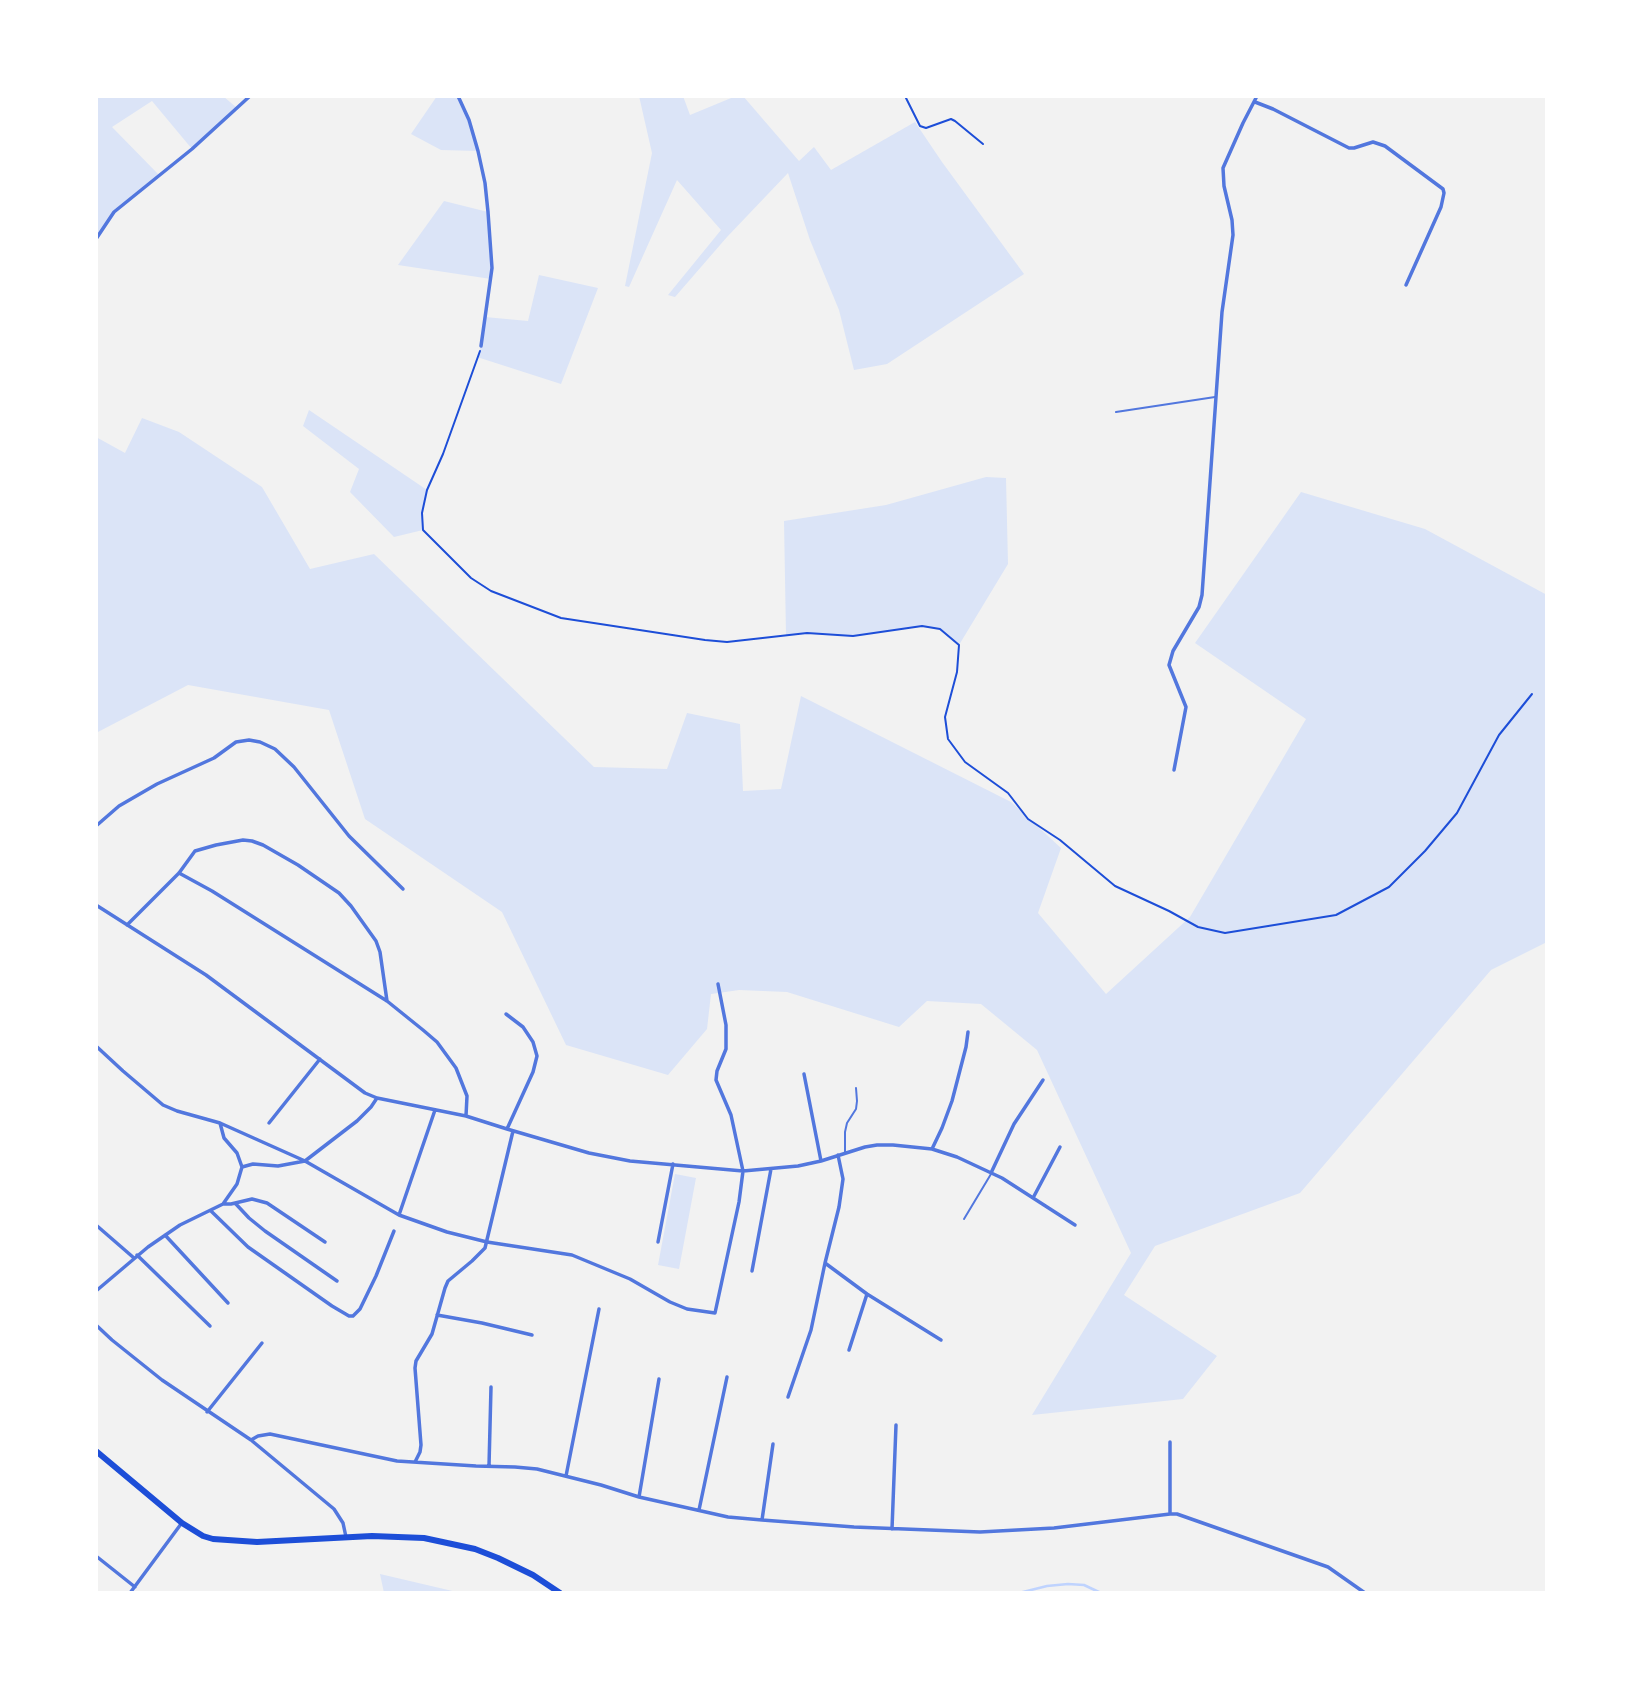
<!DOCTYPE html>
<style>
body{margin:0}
#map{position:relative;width:1643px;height:1689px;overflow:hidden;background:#f2f2f2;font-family:Raleway,sans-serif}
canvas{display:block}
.frame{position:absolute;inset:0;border:98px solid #fff;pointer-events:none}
</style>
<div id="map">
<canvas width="1643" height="1689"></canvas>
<div class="frame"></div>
</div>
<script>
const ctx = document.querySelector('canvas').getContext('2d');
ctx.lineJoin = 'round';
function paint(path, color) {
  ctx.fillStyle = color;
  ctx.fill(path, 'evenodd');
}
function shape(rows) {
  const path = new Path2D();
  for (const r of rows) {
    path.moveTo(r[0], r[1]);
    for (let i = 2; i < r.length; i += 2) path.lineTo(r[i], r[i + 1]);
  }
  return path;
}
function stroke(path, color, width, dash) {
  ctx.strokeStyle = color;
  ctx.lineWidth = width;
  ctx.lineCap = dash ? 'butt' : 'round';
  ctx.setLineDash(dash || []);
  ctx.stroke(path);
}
const green = shape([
 [96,96,223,96,237,108,192,149,152,101,112,127,159,175,114,212,96,239],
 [437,96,458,96,462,105,478,151,441,150,411,134],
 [639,96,683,96,690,115,736,96,743,96,799,161,814,147,831,170,915,122,942,162,1024,274,887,364,854,370,839,310,810,240,788,173,727,237,675,297,668,295,721,230,677,180,629,287,625,286,652,153],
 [444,201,488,212,491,279,398,265],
 [539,275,598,288,561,384,477,357,480,349,485,317,528,321],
 [309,410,427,490,422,512,423,530,394,537,350,492,359,469,303,426],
 [142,418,179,432,262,487,310,569,374,554,594,767,667,769,687,713,740,724,743,791,781,789,801,696,1011,802,1061,848,1038,913,1106,994,1190,917,1306,719,1195,643,1301,492,1425,529,1547,595,1547,942,1491,970,1300,1193,1155,1246,1124,1295,1217,1356,1183,1399,1032,1415,1131,1253,1037,1050,981,1004,927,1001,899,1027,787,992,739,990,711,994,707,1029,668,1075,566,1045,502,912,365,819,329,710,188,685,96,733,96,437,125,453],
 [986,477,1006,478,1008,564,959,645,940,629,922,626,853,636,807,633,786,635,784,521,886,505],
 [675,1174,696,1178,679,1269,658,1265],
 [380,1574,461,1593,384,1593]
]);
const stream = shape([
 [1019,1593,1047,1586,1068,1584,1084,1585,1101,1593]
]);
const path = shape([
 [905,96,920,126,926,128,951,119,955,121,983,144],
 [480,351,443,454,427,490,422,513,423,530,471,578,491,591,561,618,705,640,727,642,807,633,853,636,922,626,940,629,959,645,957,672,945,717,948,739,965,762,1008,793,1028,819,1060,840,1115,886,1169,911,1198,927,1225,933,1336,915,1389,887,1425,851,1457,813,1499,735,1532,694]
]);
const service = shape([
 [1116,412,1215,397],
 [845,1152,845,1132,847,1123,856,1109,857,1101,856,1088],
 [964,1219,991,1174]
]);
const minor = shape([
 [458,96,469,120,478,151,485,183,488,212,492,268,481,346],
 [1255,102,1273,109,1349,148,1354,148,1373,142,1385,146,1443,189,1444,193,1441,207,1406,285],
 [96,239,114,212,192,149,250,96],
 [1174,770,1186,707,1169,665,1173,651,1199,607,1202,595,1222,312,1233,235,1232,220,1224,186,1223,168,1243,123,1257,96],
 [96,826,119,806,157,784,214,758,236,742,249,740,260,742,275,749,294,767,349,836,403,889],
 [179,873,212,891,387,1001,423,1030,437,1042,456,1068,467,1096,466,1116],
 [96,905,206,975,365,1093,377,1098,466,1116,507,1129,589,1153,630,1161,743,1171,798,1166,821,1161,865,1147,877,1145,893,1145,932,1149,957,1157,1002,1178,1075,1225],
 [127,925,179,873,195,851,216,845,243,840,252,841,263,845,298,865,339,893,351,906,376,941,380,952,387,1001],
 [506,1014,523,1027,533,1042,537,1056,533,1072,507,1129],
 [96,1046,123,1071,163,1105,177,1111,220,1123,305,1161,399,1215,447,1232,487,1242,572,1255,630,1279,670,1302,687,1309,715,1313,739,1202,743,1171,731,1115,716,1080,717,1071,726,1049,726,1025,718,984],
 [804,1074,821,1161],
 [220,1123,224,1138,237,1153,242,1167],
 [269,1123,320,1059],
 [932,1149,942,1128,952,1101,966,1047,968,1032],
 [991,1173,1014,1124,1043,1080],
 [1033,1198,1060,1147],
 [235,1203,249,1218,265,1231,337,1281],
 [223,1204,231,1204,252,1199,267,1203,325,1242],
 [211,1211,248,1247,332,1306,349,1316,353,1316,360,1309,376,1276,394,1231],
 [399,1215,435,1110],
 [96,1225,134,1258],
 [165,1235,228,1303],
 [658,1242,673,1164],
 [137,1255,210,1326],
 [825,1263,867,1294,941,1340],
 [752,1271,771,1169],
 [96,1291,148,1247,180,1225,223,1204,237,1184,242,1167,253,1164,278,1166,305,1161,357,1121,371,1107,377,1098],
 [437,1315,482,1323,532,1335],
 [96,1325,112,1340,162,1380,251,1440,334,1509,343,1523,346,1537],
 [849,1350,867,1294],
 [788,1397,811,1330,825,1263,839,1207,843,1179,838,1155],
 [207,1412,262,1343],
 [251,1440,258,1436,270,1434,397,1461,476,1466,515,1467,537,1469,601,1485,639,1497,728,1517,762,1520,854,1527,980,1532,1054,1528,1170,1514,1177,1514,1328,1567,1365,1593],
 [415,1462,420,1452,421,1445,415,1368,416,1361,432,1334,445,1288,448,1281,472,1261,485,1248,513,1131],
 [489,1466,491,1387],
 [566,1476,599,1309],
 [639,1497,659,1379],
 [699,1510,727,1377],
 [1170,1514,1170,1442],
 [762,1520,773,1444],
 [892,1529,896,1425],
 [96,1556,135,1587],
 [130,1593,181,1524]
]);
const primary = shape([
 [96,1451,182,1523,203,1536,213,1539,257,1542,372,1536,424,1538,475,1549,498,1558,533,1575,560,1593]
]);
paint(green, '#dbe4f7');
stroke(stream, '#bfd3fe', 2.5);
stroke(path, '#1d4ed8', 2);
stroke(service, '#5277de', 2);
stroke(minor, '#5277de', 3.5);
stroke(primary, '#1d4ed8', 6);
</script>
